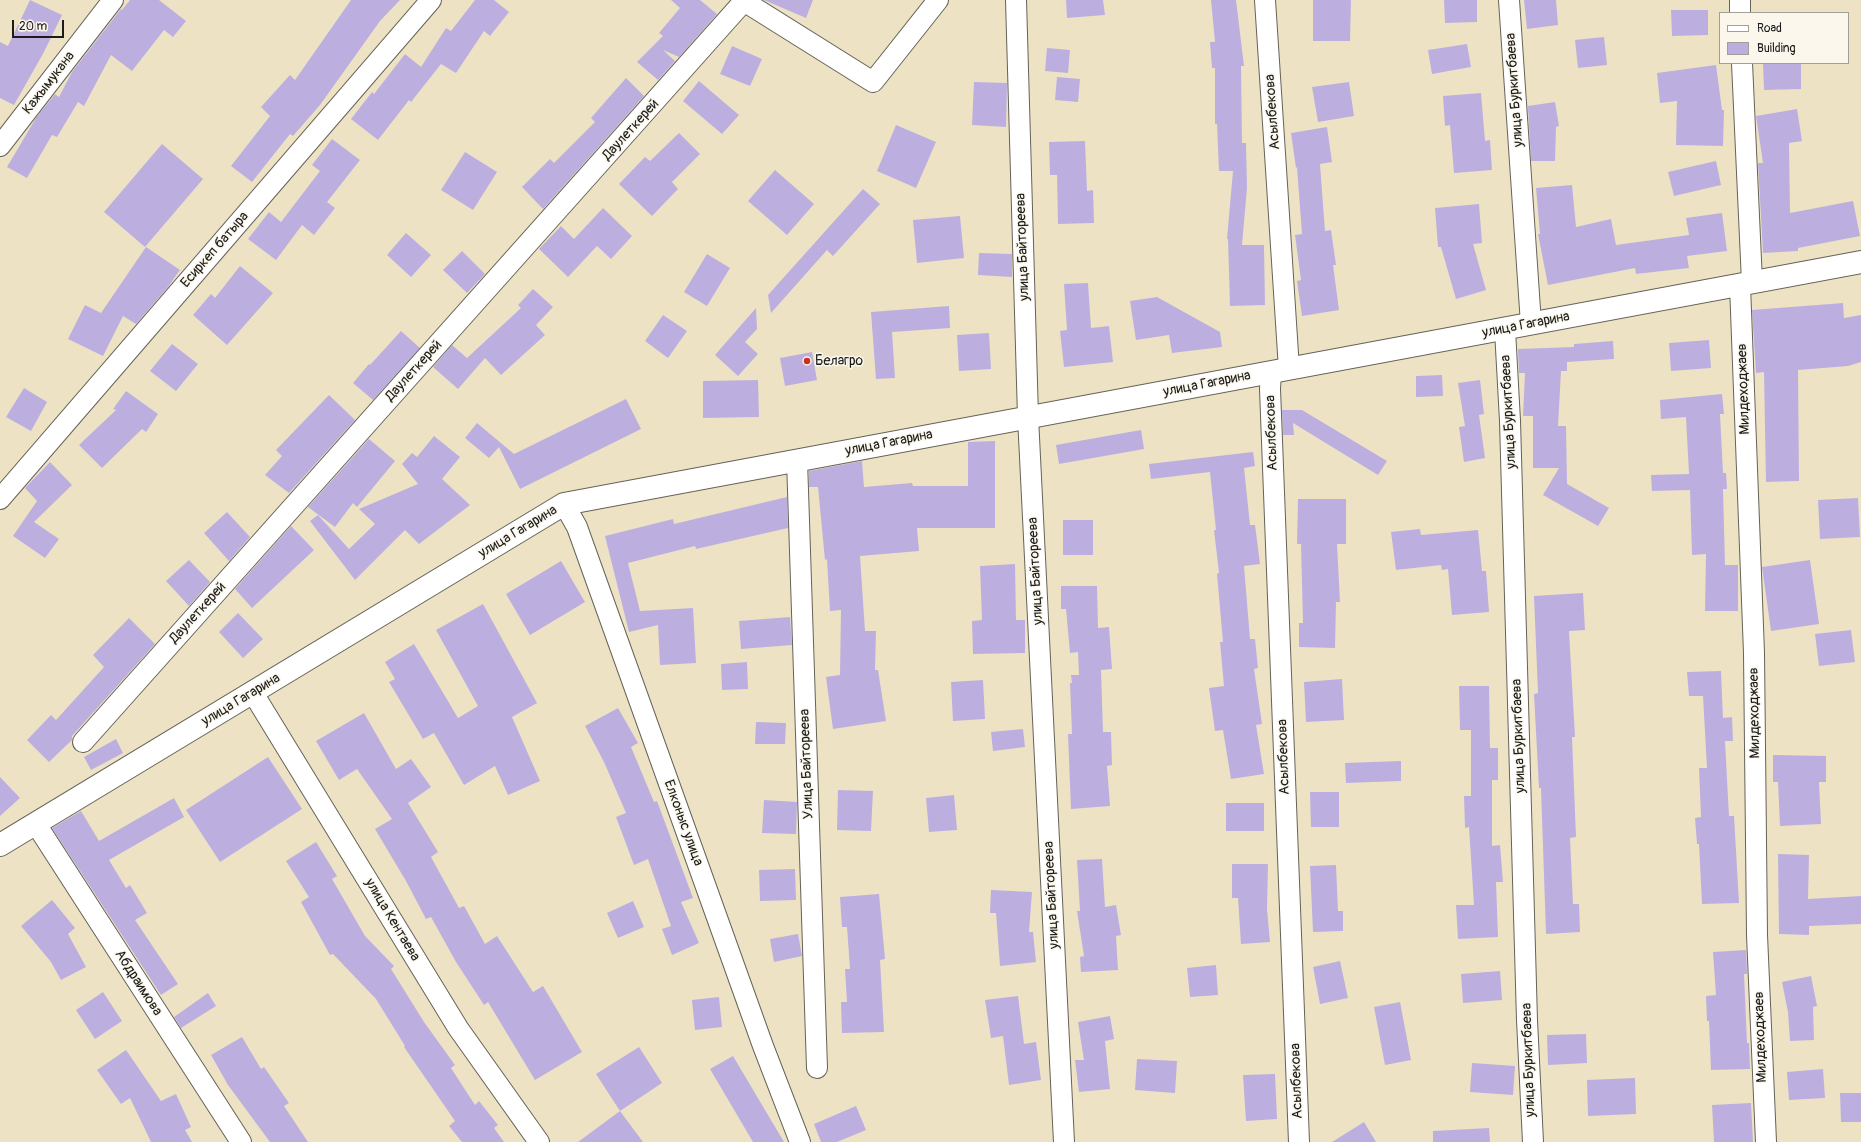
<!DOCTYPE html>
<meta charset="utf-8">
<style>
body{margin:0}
#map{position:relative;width:1861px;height:1142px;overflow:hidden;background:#ede3c4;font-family:Pangolin,sans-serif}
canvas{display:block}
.legend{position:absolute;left:1719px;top:12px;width:130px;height:52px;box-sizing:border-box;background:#fbf7ec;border:1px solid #a29f99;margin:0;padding:5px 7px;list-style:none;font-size:12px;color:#1c1c1c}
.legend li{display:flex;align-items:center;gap:8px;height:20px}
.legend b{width:20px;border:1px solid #a29f99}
.scale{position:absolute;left:12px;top:20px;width:52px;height:18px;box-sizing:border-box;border:2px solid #1c1c1c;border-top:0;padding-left:5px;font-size:12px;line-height:14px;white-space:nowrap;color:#1c1c1c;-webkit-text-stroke:3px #fbf7ec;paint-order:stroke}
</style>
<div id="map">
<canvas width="1861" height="1142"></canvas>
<ul class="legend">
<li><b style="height:5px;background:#fff"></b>Road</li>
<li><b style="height:11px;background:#bcafe0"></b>Building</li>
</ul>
<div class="scale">20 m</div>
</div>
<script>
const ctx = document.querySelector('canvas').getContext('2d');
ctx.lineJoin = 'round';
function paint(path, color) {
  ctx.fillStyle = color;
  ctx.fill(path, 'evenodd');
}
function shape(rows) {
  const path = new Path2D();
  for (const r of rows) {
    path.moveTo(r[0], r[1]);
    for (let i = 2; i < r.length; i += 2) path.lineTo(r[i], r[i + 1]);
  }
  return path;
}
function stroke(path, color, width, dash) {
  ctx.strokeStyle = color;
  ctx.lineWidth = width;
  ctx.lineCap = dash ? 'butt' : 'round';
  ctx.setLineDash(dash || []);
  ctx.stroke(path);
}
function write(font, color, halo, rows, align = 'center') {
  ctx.font = font + ' Pangolin,sans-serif';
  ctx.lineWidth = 3;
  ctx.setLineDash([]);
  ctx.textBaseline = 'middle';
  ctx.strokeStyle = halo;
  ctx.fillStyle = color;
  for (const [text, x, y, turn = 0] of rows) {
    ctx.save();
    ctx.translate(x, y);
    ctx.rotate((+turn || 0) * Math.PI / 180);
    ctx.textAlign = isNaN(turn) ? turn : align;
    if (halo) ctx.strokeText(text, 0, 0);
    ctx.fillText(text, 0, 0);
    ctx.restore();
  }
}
const building = shape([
 [30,0,62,15,44,52,14,105,0,98,0,42,8,46],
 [130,0,159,0,186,21,173,37,164,30,132,71,111,55,84,106,78,102,57,137,52,135,27,178,7,167,36,118,55,94,59,97,72,72,121,9,122,10],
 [351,0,400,0,380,21,320,105,293,136,290,134,252,182,231,166,270,116,261,107,290,75,295,80],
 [475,0,494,0,509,12,490,36,484,31,456,73,441,64,411,102,409,100,378,140,351,119,372,92,374,94,405,54,421,67,446,28,451,31],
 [671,0,700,0,717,14,679,57,663,50,675,61,658,80,637,62,663,36,659,33,680,8],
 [764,0,813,0,806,18],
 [1066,0,1103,0,1105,15,1067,18],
 [1211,0,1236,0,1244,66,1241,66,1242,143,1246,143,1247,188,1242,245,1264,245,1265,305,1230,306,1228,239,1227,239,1233,171,1219,171,1217,124,1215,124,1215,68,1212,68,1210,42,1215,42],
 [1313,0,1351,0,1350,41,1313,41],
 [1444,0,1477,0,1477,22,1445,23],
 [1524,0,1556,0,1558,25,1527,29],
 [1671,10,1708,10,1708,35,1672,36],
 [1604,37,1607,65,1578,68,1575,40],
 [1467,44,1471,67,1432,74,1428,50],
 [732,46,762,59,750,86,720,74],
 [1047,48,1070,50,1068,73,1045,71],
 [1763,63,1801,63,1801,89,1764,90],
 [1716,65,1722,110,1724,110,1723,146,1676,145,1677,101,1660,103,1657,73],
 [1057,77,1080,79,1078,102,1055,100],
 [626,78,644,96,543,209,522,187,550,159,554,163,595,122,591,118],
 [699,81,739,115,722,134,683,101],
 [974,82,1007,83,1006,127,972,125],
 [1349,82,1354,116,1318,122,1312,87],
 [1481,93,1485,141,1490,140,1492,170,1454,173,1450,125,1445,126,1443,96],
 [1555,102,1559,126,1556,127,1555,161,1531,161,1528,106],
 [1797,109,1802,141,1789,143,1790,213,1853,201,1860,236,1798,248,1798,251,1763,253,1758,163,1763,163,1756,116],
 [896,125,936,142,916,188,877,171],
 [1327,127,1332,162,1320,164,1325,231,1331,230,1336,265,1333,265,1339,310,1302,316,1297,281,1301,280,1295,235,1302,234,1297,167,1296,168,1291,133],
 [679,133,700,154,672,182,678,189,652,216,619,184,645,157,650,161],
 [332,139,360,160,327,202,335,208,314,235,302,225,276,260,248,239,269,212,281,222,320,171,312,165],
 [1085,141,1087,191,1093,190,1094,223,1058,224,1057,175,1050,175,1049,142],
 [162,144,203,179,145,247,104,212],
 [465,152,497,172,473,210,441,190],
 [1716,161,1721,185,1674,196,1668,172],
 [775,170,814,204,787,235,748,201],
 [1572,185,1576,227,1611,219,1616,245,1689,235,1686,218,1722,213,1727,251,1687,256,1689,268,1636,274,1635,268,1548,285,1538,234,1540,234,1536,188],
 [863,189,880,204,833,256,827,250,771,313,768,295],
 [1479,204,1482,243,1473,244,1486,290,1456,299,1441,247,1438,247,1435,208],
 [603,208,632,236,611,259,597,246,568,277,539,249,561,226,574,239],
 [960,216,964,258,917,263,913,220],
 [406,233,431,255,411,277,387,255],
 [146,247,180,270,168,287,136,324,123,316,103,356,68,339,85,305,101,313],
 [462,251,485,274,467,293,443,270],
 [979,253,1012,254,1012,277,978,275],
 [707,254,730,268,707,306,684,292],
 [240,266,273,293,227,345,193,315,211,294,215,298],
 [1088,283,1091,328,1109,326,1113,362,1064,367,1060,331,1067,330,1064,284],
 [533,289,553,307,536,325,545,335,501,375,485,358,458,389,433,367,452,345,467,358,521,308,518,305],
 [1157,297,1220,332,1222,347,1172,353,1169,335,1136,340,1130,301],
 [1843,303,1844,318,1861,315,1861,362,1848,366,1798,370,1799,481,1766,482,1764,372,1756,373,1752,310],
 [949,306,950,328,892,332,895,378,876,379,871,312],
 [756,308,757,329,745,342,758,354,738,376,715,355],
 [663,315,687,331,668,358,645,341],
 [401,331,420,348,373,400,353,383,369,364,370,365],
 [989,333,991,369,959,371,957,335],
 [1709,340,1711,368,1671,371,1669,343],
 [1613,341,1614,359,1567,362,1567,371,1561,371,1558,426,1566,426,1567,484,1609,508,1598,526,1543,495,1559,468,1533,468,1533,416,1523,416,1525,373,1519,373,1518,349,1574,347,1574,344],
 [172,344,198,364,176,391,150,371],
 [812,352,817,380,785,386,780,358],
 [1442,375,1443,396,1416,397,1416,376],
 [758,380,759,417,703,418,703,381],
 [1480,380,1484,414,1479,415,1485,458,1464,462,1459,427,1465,426,1458,383],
 [24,388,47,402,31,431,6,417],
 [126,391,158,414,146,432,142,429,102,468,79,445,116,410,113,409],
 [1722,394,1724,414,1720,414,1723,473,1726,473,1727,489,1723,489,1725,565,1738,565,1738,611,1705,611,1706,554,1692,555,1690,490,1652,491,1651,475,1689,474,1686,417,1661,419,1660,400],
 [329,395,355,420,289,493,265,475,282,456,276,450],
 [626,399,641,429,520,489,499,447,489,458,465,438,477,423,514,454],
 [1282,410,1302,410,1387,461,1378,475,1293,423,1294,435,1283,435],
 [1141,430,1144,449,1059,464,1056,445],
 [434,436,460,457,442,479,470,505,419,544,405,530,355,580,310,521,318,515,349,549,375,524,359,509,418,484,402,464,412,453,417,457],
 [369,439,395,461,357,507,353,503,335,527,308,507],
 [995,441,995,528,917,528,919,551,860,556,865,631,876,631,875,670,878,670,886,721,833,729,826,677,840,675,841,610,830,611,827,559,825,560,818,487,809,487,809,471,862,461,864,487,912,483,913,486,968,486,968,442],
 [1253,452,1255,466,1244,468,1250,525,1255,525,1260,564,1244,566,1250,639,1255,639,1258,668,1254,669,1262,724,1256,725,1264,774,1231,779,1223,730,1215,731,1209,688,1224,686,1220,642,1223,642,1217,574,1219,573,1214,530,1216,530,1210,472,1151,479,1149,464],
 [50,462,72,485,34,522,59,539,45,558,13,536,37,501,25,488],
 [787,497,788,528,696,549,695,546,628,563,640,611,693,608,696,663,660,665,658,625,629,632,605,536,673,519,674,524],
 [1858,498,1860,537,1820,539,1818,500],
 [1298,499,1346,499,1346,544,1337,544,1340,602,1336,602,1335,648,1299,647,1299,623,1303,623,1301,544,1297,544],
 [227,512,250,537,229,561,204,533],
 [1063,520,1093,520,1093,555,1063,555],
 [291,526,314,550,252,608,235,589],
 [1420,529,1421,535,1478,530,1482,571,1486,571,1489,612,1452,615,1448,569,1442,570,1441,565,1396,570,1391,532],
 [189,560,210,582,189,606,166,581],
 [1810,560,1819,624,1771,631,1762,567],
 [561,561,585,602,530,635,506,594],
 [1015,564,1016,620,1025,620,1025,653,973,654,972,621,982,620,980,566],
 [1061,586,1097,586,1098,628,1109,627,1112,669,1101,670,1103,732,1111,732,1112,765,1107,766,1110,806,1071,809,1068,734,1072,734,1070,683,1072,683,1071,675,1079,675,1078,652,1070,653,1066,609,1061,609],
 [1583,593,1585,630,1569,631,1575,737,1572,737,1576,837,1570,838,1573,904,1579,904,1580,932,1546,934,1541,788,1539,788,1534,694,1538,693,1534,596],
 [483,604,537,703,512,717,540,781,508,795,495,766,464,785,434,733,423,739,389,682,395,679,385,662,414,644,458,718,478,706,436,630],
 [238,613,263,639,243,658,219,632],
 [790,617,792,645,741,649,739,621],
 [129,618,155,644,72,736,72,740,49,762,27,740,51,715,56,720,104,667,93,655],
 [1851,630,1855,662,1819,666,1815,634],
 [747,662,748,689,722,690,721,664],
 [1721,671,1723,718,1732,717,1733,741,1725,741,1729,816,1734,816,1739,903,1702,904,1699,844,1697,844,1695,818,1701,817,1699,768,1707,768,1703,696,1689,696,1687,672],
 [1342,679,1344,720,1306,722,1304,682],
 [983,680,985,719,953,721,951,682],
 [1459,686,1489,686,1490,748,1498,748,1498,780,1492,780,1492,846,1500,845,1503,882,1496,882,1498,937,1458,939,1456,905,1474,905,1469,827,1465,828,1464,796,1471,796,1471,730,1460,730],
 [618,708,638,743,631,747,654,802,657,801,693,898,681,902,699,943,672,955,662,929,671,926,648,859,634,865,616,817,626,813,604,762,585,726],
 [364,713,396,769,411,759,431,787,408,803,438,852,431,857,459,908,464,906,485,944,497,936,533,992,543,986,582,1052,535,1080,488,1002,484,1005,456,962,431,917,426,919,406,881,375,829,392,819,357,769,339,780,316,741],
 [756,722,786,723,785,744,755,744],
 [1023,729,1025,747,993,751,991,732],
 [116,739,123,753,91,770,84,757],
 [1773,755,1826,756,1826,782,1819,782,1821,824,1780,826,1778,782,1773,782],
 [268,757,302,809,220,862,186,810],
 [1401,761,1401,781,1346,783,1345,763],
 [0,777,20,798,0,816],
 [838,790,873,791,871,831,837,830],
 [1310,792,1339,792,1339,827,1311,827],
 [954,795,957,830,929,832,926,798],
 [174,798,184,817,109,860,126,888,130,885,147,913,135,920,178,984,161,995,52,828,81,811,99,841],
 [764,800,797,802,796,834,762,833],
 [1226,803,1264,803,1264,831,1226,831],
 [316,842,337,876,332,879,365,936,394,966,391,969,424,1022,455,1065,451,1068,475,1105,479,1101,498,1125,494,1128,504,1142,462,1142,449,1126,455,1121,404,1047,405,1046,376,999,333,954,330,955,301,902,309,897,286,861],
 [1778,854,1809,855,1808,899,1861,896,1861,924,1809,926,1809,935,1779,934],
 [1102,859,1105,907,1116,905,1121,935,1116,936,1118,970,1081,972,1080,957,1084,956,1077,911,1080,911,1077,860],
 [1232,864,1268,864,1267,909,1270,942,1241,944,1238,898,1232,898],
 [1336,865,1338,911,1343,911,1343,931,1313,932,1310,866],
 [795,869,796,900,760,901,759,870],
 [991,890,1032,892,1029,932,1033,932,1036,962,1000,966,996,913,990,913],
 [879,894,885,959,880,960,884,1032,842,1033,841,1002,847,1002,845,969,850,969,847,927,842,927,840,897],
 [52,900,75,928,68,934,86,967,61,980,51,962,21,926],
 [633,901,644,927,618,938,607,913],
 [798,934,802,956,774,962,770,939],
 [1746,950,1747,974,1744,974,1747,1043,1749,1043,1750,1069,1711,1070,1709,1021,1707,1021,1706,996,1716,995,1713,952],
 [1340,961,1348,998,1320,1004,1313,967],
 [1216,965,1218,995,1190,997,1187,968],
 [1500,971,1502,1000,1463,1003,1461,974],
 [1811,976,1817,1006,1813,1007,1814,1040,1790,1041,1788,1012,1782,982],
 [103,992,122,1021,95,1039,76,1010],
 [208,993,216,1006,181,1028,174,1017],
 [1018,996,1024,1044,1036,1042,1041,1080,1009,1085,1003,1036,991,1038,985,1000],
 [719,997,722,1027,695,1030,692,1000],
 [1400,1002,1411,1060,1385,1065,1374,1007],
 [1110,1016,1114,1039,1105,1041,1110,1089,1079,1092,1075,1060,1084,1060,1078,1022],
 [1586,1034,1587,1063,1548,1065,1547,1035],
 [242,1037,261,1069,264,1067,289,1103,284,1106,308,1142,270,1142,228,1085,211,1055],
 [639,1047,662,1083,620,1111,596,1074],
 [126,1050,161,1101,176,1094,191,1127,185,1130,192,1142,151,1142,130,1098,121,1104,97,1070],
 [733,1056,784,1142,753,1142,710,1069],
 [1137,1059,1177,1061,1175,1093,1135,1090],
 [1472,1063,1515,1066,1513,1095,1470,1092],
 [1823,1069,1825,1098,1789,1100,1787,1072],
 [1275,1074,1277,1119,1246,1121,1243,1075],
 [1635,1078,1636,1114,1588,1116,1587,1080],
 [1840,1093,1861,1093,1861,1122,1841,1122],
 [1751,1103,1753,1142,1714,1142,1712,1105],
 [856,1106,866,1130,837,1142,821,1142,814,1124],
 [620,1111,643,1142,578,1142],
 [1364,1122,1376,1142,1332,1142],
 [1489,1128,1490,1142,1433,1142,1433,1131]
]);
const minor = shape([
 [742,0,873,82,938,0],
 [1016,0,1028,417,1064,1142],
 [1265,0,1289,369],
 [1509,0,1531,324],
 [1740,0,1740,13],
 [1742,63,1752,282],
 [0,146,113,0],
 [1740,285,1754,653,1757,935,1766,1142],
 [1505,330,1510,421,1527,1020,1533,1142],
 [1271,372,1270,389,1299,1142],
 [797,460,817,1068],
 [0,499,431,0],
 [564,504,577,527,763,1046,800,1142],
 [253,693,458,1028,539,1142],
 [83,742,745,0],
 [36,824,241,1142]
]);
const secondary = shape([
 [0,845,564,504,1861,262]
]);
const markers = [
 [807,361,4,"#c8321e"]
];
const streetNames = [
 ["Кажымукана",49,83,-52],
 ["улица Буркитбаева",1515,90,-94],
 ["Асылбекова",1273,112,-94],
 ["Даулеткерей",631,130,-48],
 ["улица Байтореева",1023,247,-92],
 ["Есиркеп батыра",215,250,-49],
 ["улица Гагарина",1526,325,-11],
 ["Даулеткерей",414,371,-48],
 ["улица Гагарина",1207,384,-11],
 ["Милдеходжаев",1744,389,-92],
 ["улица Буркитбаева",1509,412,-93],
 ["Асылбекова",1272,433,-92],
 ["улица Гагарина",889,443,-11],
 ["улица Гагарина",518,532,-31],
 ["улица Байтореева",1036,571,-93],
 ["Даулеткерей",198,613,-48],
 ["улица Гагарина",241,700,-31],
 ["Милдеходжаев",1755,713,-91],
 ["улица Буркитбаева",1519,736,-92],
 ["Асылбекова",1284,757,-92],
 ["Улица Байтореева",807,764,-92],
 ["Елконыс улица",683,823,70],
 ["улица Байтореева",1052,895,-93],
 ["улица Кентаева",392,920,59],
 ["Абдраимова",138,983,57],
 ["Милдеходжаев",1761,1037,-92],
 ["улица Буркитбаева",1529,1060,-92],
 ["Асылбекова",1297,1081,-92]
];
const poiNames = [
 ["Белагро",815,361]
];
paint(building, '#bcafe0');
stroke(minor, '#656257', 22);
stroke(secondary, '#656257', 24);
stroke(minor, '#fff', 20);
stroke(secondary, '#fff', 22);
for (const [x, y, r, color] of markers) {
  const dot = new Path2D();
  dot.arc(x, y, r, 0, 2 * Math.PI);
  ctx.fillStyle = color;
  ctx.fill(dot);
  stroke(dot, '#fbf7ec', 1.5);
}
write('14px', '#1c1c1c', '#fbf7ec', streetNames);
write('14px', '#1c1c1c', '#fbf7ec', poiNames, 'left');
</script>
